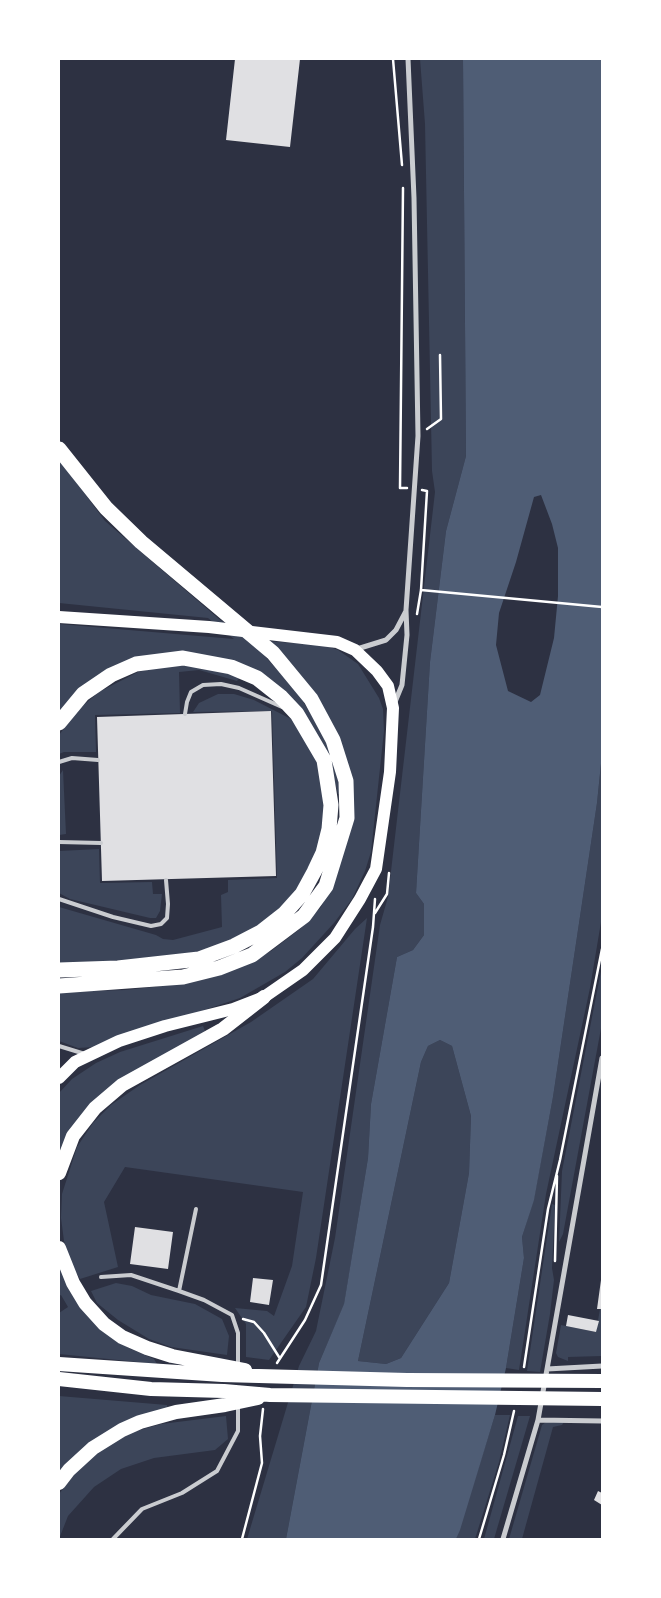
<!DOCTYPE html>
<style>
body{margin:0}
#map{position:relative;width:661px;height:1598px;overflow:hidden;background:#2d3142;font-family:Commissioner,sans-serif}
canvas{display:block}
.frame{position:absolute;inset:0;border:60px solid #fff;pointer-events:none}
</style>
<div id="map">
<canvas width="661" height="1598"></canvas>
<div class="frame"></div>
</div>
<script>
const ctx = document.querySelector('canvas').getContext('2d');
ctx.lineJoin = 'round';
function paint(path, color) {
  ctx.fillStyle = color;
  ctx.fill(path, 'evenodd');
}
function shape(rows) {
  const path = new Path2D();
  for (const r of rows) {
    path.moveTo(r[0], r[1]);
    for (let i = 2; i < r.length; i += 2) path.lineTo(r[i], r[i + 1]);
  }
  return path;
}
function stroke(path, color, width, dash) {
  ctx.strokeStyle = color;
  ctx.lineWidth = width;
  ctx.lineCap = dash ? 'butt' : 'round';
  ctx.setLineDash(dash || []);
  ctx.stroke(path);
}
const green = shape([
 [420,59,463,59,466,456,446,531,430,662,416,893,424,904,424,935,413,950,397,957,371,1104,368,1158,344,1305,319,1363,286,1539,247,1539,299,1366,316,1331,335,1238,380,925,388,897,435,492,432,471,425,124],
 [59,459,105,521,219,619,251,641,282,675,301,698,324,736,336,768,342,794,338,794,331,768,260,673,137,659,59,714,59,624,234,639,208,618,59,603],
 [265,641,324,645,338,650,358,664,379,698,383,709,384,731,371,852,365,871,352,899,334,923,302,958,285,972,240,998,94,1047,78,1048,59,1041,59,992,125,990,181,984,249,963,271,951,300,929,321,907,334,879,349,770],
 [202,665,240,677,237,681,199,670,179,672,180,713,95,715,96,752,64,752,59,754,59,735,79,709,99,692,138,672,163,666],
 [218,694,234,694,254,700,293,720,317,758,327,819,308,878,269,919,238,937,185,957,59,965,59,907,156,935,163,939,173,940,222,927,221,895,228,892,228,880,277,878,272,711,193,712,199,703],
 [602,754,602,916,590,988,546,1194,519,1370,506,1368,524,1258,522,1237,534,1198,553,1097,597,803],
 [63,770,66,834,59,835,59,776],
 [99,849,100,883,152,882,153,894,162,894,160,911,156,918,150,918,70,899,59,893,59,851],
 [367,918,316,1258,306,1307,269,1360,246,1357,246,1324,235,1308,267,1311,274,1316,292,1266,303,1192,125,1167,104,1202,118,1267,80,1279,71,1264,64,1241,61,1218,62,1194,77,1147,93,1123,111,1105,140,1085,251,1022,313,979,355,929],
 [602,966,602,1023,563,1234,559,1242,562,1171],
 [203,1026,205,1031,128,1077,59,1158,59,1093,72,1079,96,1063,120,1052],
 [440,1040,452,1046,471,1116,469,1173,449,1283,401,1358,386,1364,358,1361,421,1062,428,1046],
 [552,1204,555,1205,552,1268,554,1280,550,1314,540,1372,527,1371],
 [59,1264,108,1335,129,1348,154,1359,157,1364,59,1354,59,1313,68,1307,61,1295,59,1296],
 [116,1283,132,1286,151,1295,195,1304,222,1319,229,1336,227,1355,171,1347,149,1339,118,1320,97,1303,91,1291],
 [600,1309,602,1309,602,1356,568,1357,568,1361,558,1357,556,1353,561,1325,596,1332],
 [59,1396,167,1405,168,1409,59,1474],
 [495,1415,510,1415,499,1462,475,1539,456,1539],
 [226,1416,228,1439,215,1450,154,1458,121,1469,94,1487,68,1516,59,1539,59,1494,81,1466,104,1447,133,1432,161,1424],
 [518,1416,530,1416,494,1539,484,1539],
 [546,1422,564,1422,562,1425,553,1427,522,1539,509,1539,542,1425]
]);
const water = shape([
 [463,59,602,59,602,754,597,803,553,1097,534,1200,522,1237,524,1258,506,1368,495,1415,460,1530,456,1539,286,1539,319,1363,344,1304,368,1158,371,1104,397,957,413,950,424,935,424,904,416,893,430,662,446,531,466,456],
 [541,495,552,524,558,548,558,596,554,638,540,695,531,702,508,691,496,645,499,613,516,562,534,497],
 [440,1040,452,1046,471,1116,469,1173,449,1283,401,1358,386,1364,358,1361,421,1062,428,1046]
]);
const building = shape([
 [235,59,300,59,290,147,226,140],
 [271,711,276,876,102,881,97,717],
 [135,1227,173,1232,168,1269,130,1264],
 [253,1278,273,1280,269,1305,250,1302],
 [601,1280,602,1280,602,1309,597,1309],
 [568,1315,599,1321,596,1332,566,1326],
 [598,1491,602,1493,602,1505,594,1500]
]);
const path = shape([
 [393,59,402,165],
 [403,188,400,488,407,488],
 [427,429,441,419,440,355],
 [421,590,602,607],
 [417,614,421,590,427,491,422,490],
 [375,913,387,894,389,873],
 [555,1261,557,1176],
 [243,1319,254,1322,264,1333,279,1357],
 [277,1363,305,1320,321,1285,373,927,375,899],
 [524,1367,548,1209,560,1160,602,949],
 [242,1539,262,1463,260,1436,263,1409],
 [479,1539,504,1455,514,1411]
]);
const service = shape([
 [185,714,187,702,191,692,203,685,221,684,239,688,282,707],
 [59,762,72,758,98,760],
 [59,842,101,843],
 [59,899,113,917,151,926,161,924,167,918,168,904,166,880],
 [59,1046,85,1054],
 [101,1277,131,1275,179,1291,196,1209],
 [179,1291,204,1300,232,1315,238,1333,238,1365],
 [113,1539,142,1509,182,1493,217,1471,238,1431,238,1405]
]);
const minor = shape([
 [357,649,386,640,396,630,406,611],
 [395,702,402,685,407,635,406,610,418,436,414,198,408,59],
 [547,1369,602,1366],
 [538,1420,602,1421],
 [503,1539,538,1420,602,1058]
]);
const primary = shape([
 [59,617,209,627,337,642,355,650,377,671,388,686,393,708,390,772,376,869,360,899,335,938,303,970,264,997,233,1009,165,1026,119,1041,75,1062,59,1078]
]);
const trunk = shape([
 [59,1173,73,1136,95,1108,122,1085,223,1029,264,997],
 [59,1248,73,1283,85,1303,104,1324,122,1337,147,1348,172,1356,245,1370],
 [59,1364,222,1375,407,1380,602,1381],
 [59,1379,151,1389,224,1391,270,1395,602,1399],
 [59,1483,69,1470,93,1448,122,1430,140,1422,176,1412,225,1405,258,1398]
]);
const motorway = shape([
 [59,449,106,508,141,542,273,653,311,699,333,740,346,781,347,818,326,886,304,916,252,955,219,968,183,977,59,986],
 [59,723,83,694,111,675,136,664,183,658,231,667,257,678,281,697,297,714,324,760,331,805,329,829,323,853,314,872,302,894,284,914,261,932,234,946,199,959,118,968,59,970]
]);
paint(green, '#3c4559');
paint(water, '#4f5d75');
paint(building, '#e0e0e3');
stroke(path, '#fff', 2.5);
stroke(service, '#caccd0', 4);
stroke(minor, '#caccd0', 5);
stroke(primary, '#fff', 12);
stroke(trunk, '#fff', 14);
stroke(motorway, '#fff', 15);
</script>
